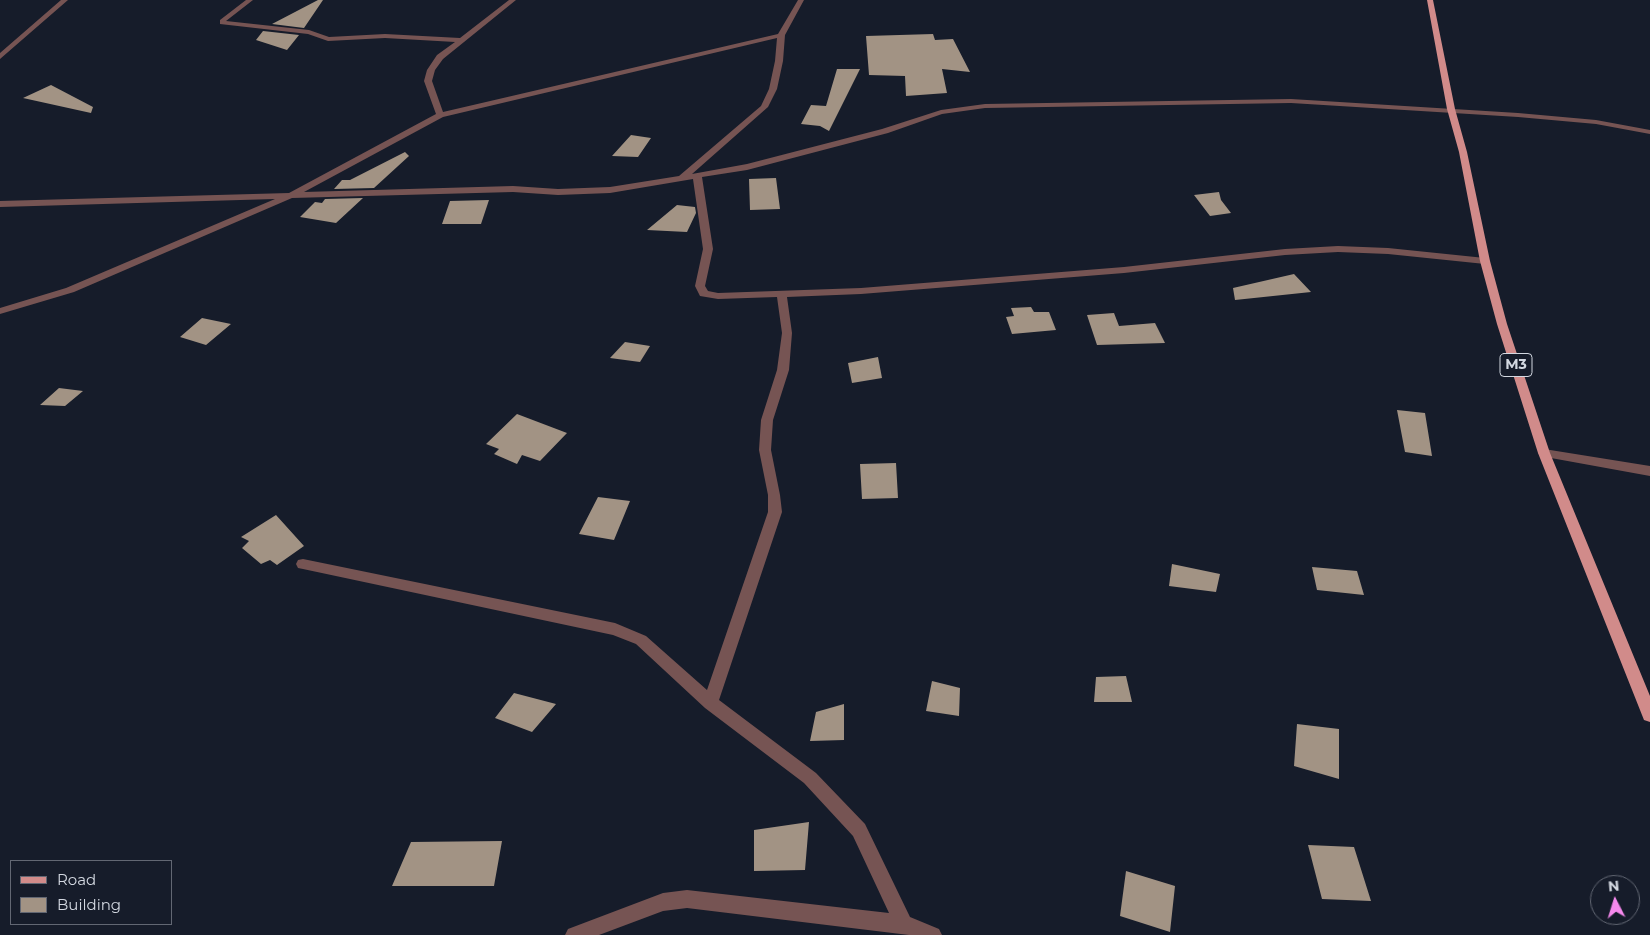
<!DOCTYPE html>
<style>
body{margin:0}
#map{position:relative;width:1650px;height:935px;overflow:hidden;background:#161c2a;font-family:Montserrat,sans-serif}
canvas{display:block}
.legend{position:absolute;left:10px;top:860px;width:162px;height:65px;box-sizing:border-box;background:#161c2a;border:1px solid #626773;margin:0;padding:6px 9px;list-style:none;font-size:15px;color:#d3d8e1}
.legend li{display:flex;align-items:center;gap:10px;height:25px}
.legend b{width:25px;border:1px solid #626773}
.north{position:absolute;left:1590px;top:875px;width:50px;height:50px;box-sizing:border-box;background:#161c2a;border:1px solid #626773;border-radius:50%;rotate:355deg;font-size:14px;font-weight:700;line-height:20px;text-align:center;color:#d3d8e1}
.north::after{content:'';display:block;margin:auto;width:18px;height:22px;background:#f689ed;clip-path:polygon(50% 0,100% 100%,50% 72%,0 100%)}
</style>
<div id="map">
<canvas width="1650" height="935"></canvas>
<ul class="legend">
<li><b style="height:6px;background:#d18b8a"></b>Road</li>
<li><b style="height:14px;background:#a29384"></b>Building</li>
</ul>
<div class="north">N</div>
</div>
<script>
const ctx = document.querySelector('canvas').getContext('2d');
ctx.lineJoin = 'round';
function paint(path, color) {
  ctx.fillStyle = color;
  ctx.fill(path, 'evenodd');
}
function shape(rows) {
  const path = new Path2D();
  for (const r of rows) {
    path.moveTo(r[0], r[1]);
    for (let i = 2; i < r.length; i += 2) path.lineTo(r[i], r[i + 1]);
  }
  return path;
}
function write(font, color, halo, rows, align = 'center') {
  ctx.font = font + ' Montserrat,sans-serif';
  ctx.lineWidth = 5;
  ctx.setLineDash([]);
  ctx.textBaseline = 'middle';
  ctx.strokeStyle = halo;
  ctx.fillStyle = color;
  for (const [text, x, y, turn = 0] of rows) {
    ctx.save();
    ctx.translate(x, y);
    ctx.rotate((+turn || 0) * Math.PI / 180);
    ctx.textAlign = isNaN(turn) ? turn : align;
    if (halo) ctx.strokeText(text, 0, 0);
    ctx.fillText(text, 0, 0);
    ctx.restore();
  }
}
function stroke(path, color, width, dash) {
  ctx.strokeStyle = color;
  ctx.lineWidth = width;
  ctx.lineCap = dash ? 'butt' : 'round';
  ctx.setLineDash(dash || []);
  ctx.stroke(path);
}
const building = shape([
 [318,0,323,0,304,28,272,24],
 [263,31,299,35,287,50,256,40],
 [933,34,935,40,953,39,970,72,942,69,947,93,906,96,905,76,869,75,866,36],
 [837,69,860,69,829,131,820,126,801,124,811,105,826,106],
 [51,85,93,107,91,113,23,98],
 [631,135,651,138,638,157,612,156],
 [405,152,409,156,374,188,334,189,342,180,350,180],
 [776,178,780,209,750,210,749,179],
 [1219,192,1221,200,1231,213,1210,216,1194,195],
 [363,198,336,223,300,217,315,202,322,203,325,199],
 [489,200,481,224,442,224,450,201],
 [677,205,695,207,696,213,687,232,647,230],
 [1294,274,1311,292,1235,300,1233,288],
 [1031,307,1034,312,1049,312,1056,330,1012,334,1006,317,1014,316,1011,308],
 [1114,313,1119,326,1155,323,1165,343,1097,345,1087,315],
 [202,318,231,324,206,345,180,337],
 [625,342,650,346,640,362,610,358],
 [878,357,882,378,852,383,848,363],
 [59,388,83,391,65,406,40,405],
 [1397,410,1425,413,1432,456,1405,452],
 [517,414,567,433,540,461,522,455,517,464,494,454,499,449,486,444],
 [896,463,898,498,862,499,860,464],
 [598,497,630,501,614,540,579,534],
 [276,515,304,546,277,565,270,560,261,564,242,548,249,541,241,537],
 [1172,564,1220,574,1216,592,1169,586],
 [1312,567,1357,571,1364,595,1317,590],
 [1126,676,1132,702,1094,702,1096,677],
 [932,681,960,688,959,716,926,711],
 [514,693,556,704,532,732,495,718],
 [844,704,844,740,810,741,816,712],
 [1297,724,1339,729,1339,779,1294,766],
 [809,822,805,870,754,871,754,830],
 [502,841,494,886,392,886,411,842],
 [1308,845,1354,847,1371,901,1322,899],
 [1126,871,1175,886,1170,932,1120,916]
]);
const minor = shape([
 [61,0,68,0,0,59,0,53,61,0],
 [246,0,253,0,226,21,309,30,329,37,385,34,460,38,509,0,516,0,443,59,435,70,432,81,443,112,778,34,798,0,804,0,785,35,783,61,777,89,768,107,692,174,747,164,882,129,941,110,985,104,1291,99,1518,113,1596,120,1650,130,1650,134,1596,124,1518,117,1291,103,985,108,942,114,888,133,747,170,702,177,713,249,705,286,708,291,718,293,861,288,1124,267,1285,249,1338,246,1388,248,1485,258,1490,261,1485,264,1388,254,1338,252,1285,255,1124,273,861,294,787,297,792,333,789,370,773,420,771,450,780,495,782,512,719,700,816,773,865,824,910,917,939,929,942,935,909,935,687,908,663,911,599,935,565,935,568,929,663,893,687,890,889,913,853,836,804,783,705,708,636,644,613,635,303,569,298,568,296,564,298,560,303,559,615,623,646,636,707,690,768,512,768,495,759,450,761,420,777,370,782,333,777,297,718,299,700,296,695,286,703,249,693,179,610,193,558,195,513,192,292,198,74,292,0,314,0,308,66,288,275,199,0,207,0,201,289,193,436,114,424,81,427,70,437,55,455,42,385,38,328,41,308,34,220,24,220,20,246,0],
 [777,38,775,61,769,89,761,106,679,176,610,187,558,189,513,186,304,192,443,117,777,38],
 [1544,449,1650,466,1650,476,1540,456,1538,453,1544,449]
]);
const major = shape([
 [1427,0,1433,0,1455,109,1467,152,1490,261,1507,324,1550,453,1650,696,1650,722,1644,720,1642,715,1538,453,1497,324,1480,261,1459,152,1447,109,1427,0]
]);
const shields = [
 [1516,365,32]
];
const shieldNames = [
 ["M3",1516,365]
];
paint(building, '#a29384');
paint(minor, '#765453');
paint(major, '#d18b8a');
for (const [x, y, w] of shields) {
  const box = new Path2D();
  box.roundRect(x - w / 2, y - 11.5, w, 23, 4);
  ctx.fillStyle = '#161c2a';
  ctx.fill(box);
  stroke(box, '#d3d8e1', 1);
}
write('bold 14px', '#d3d8e1', null, shieldNames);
</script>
